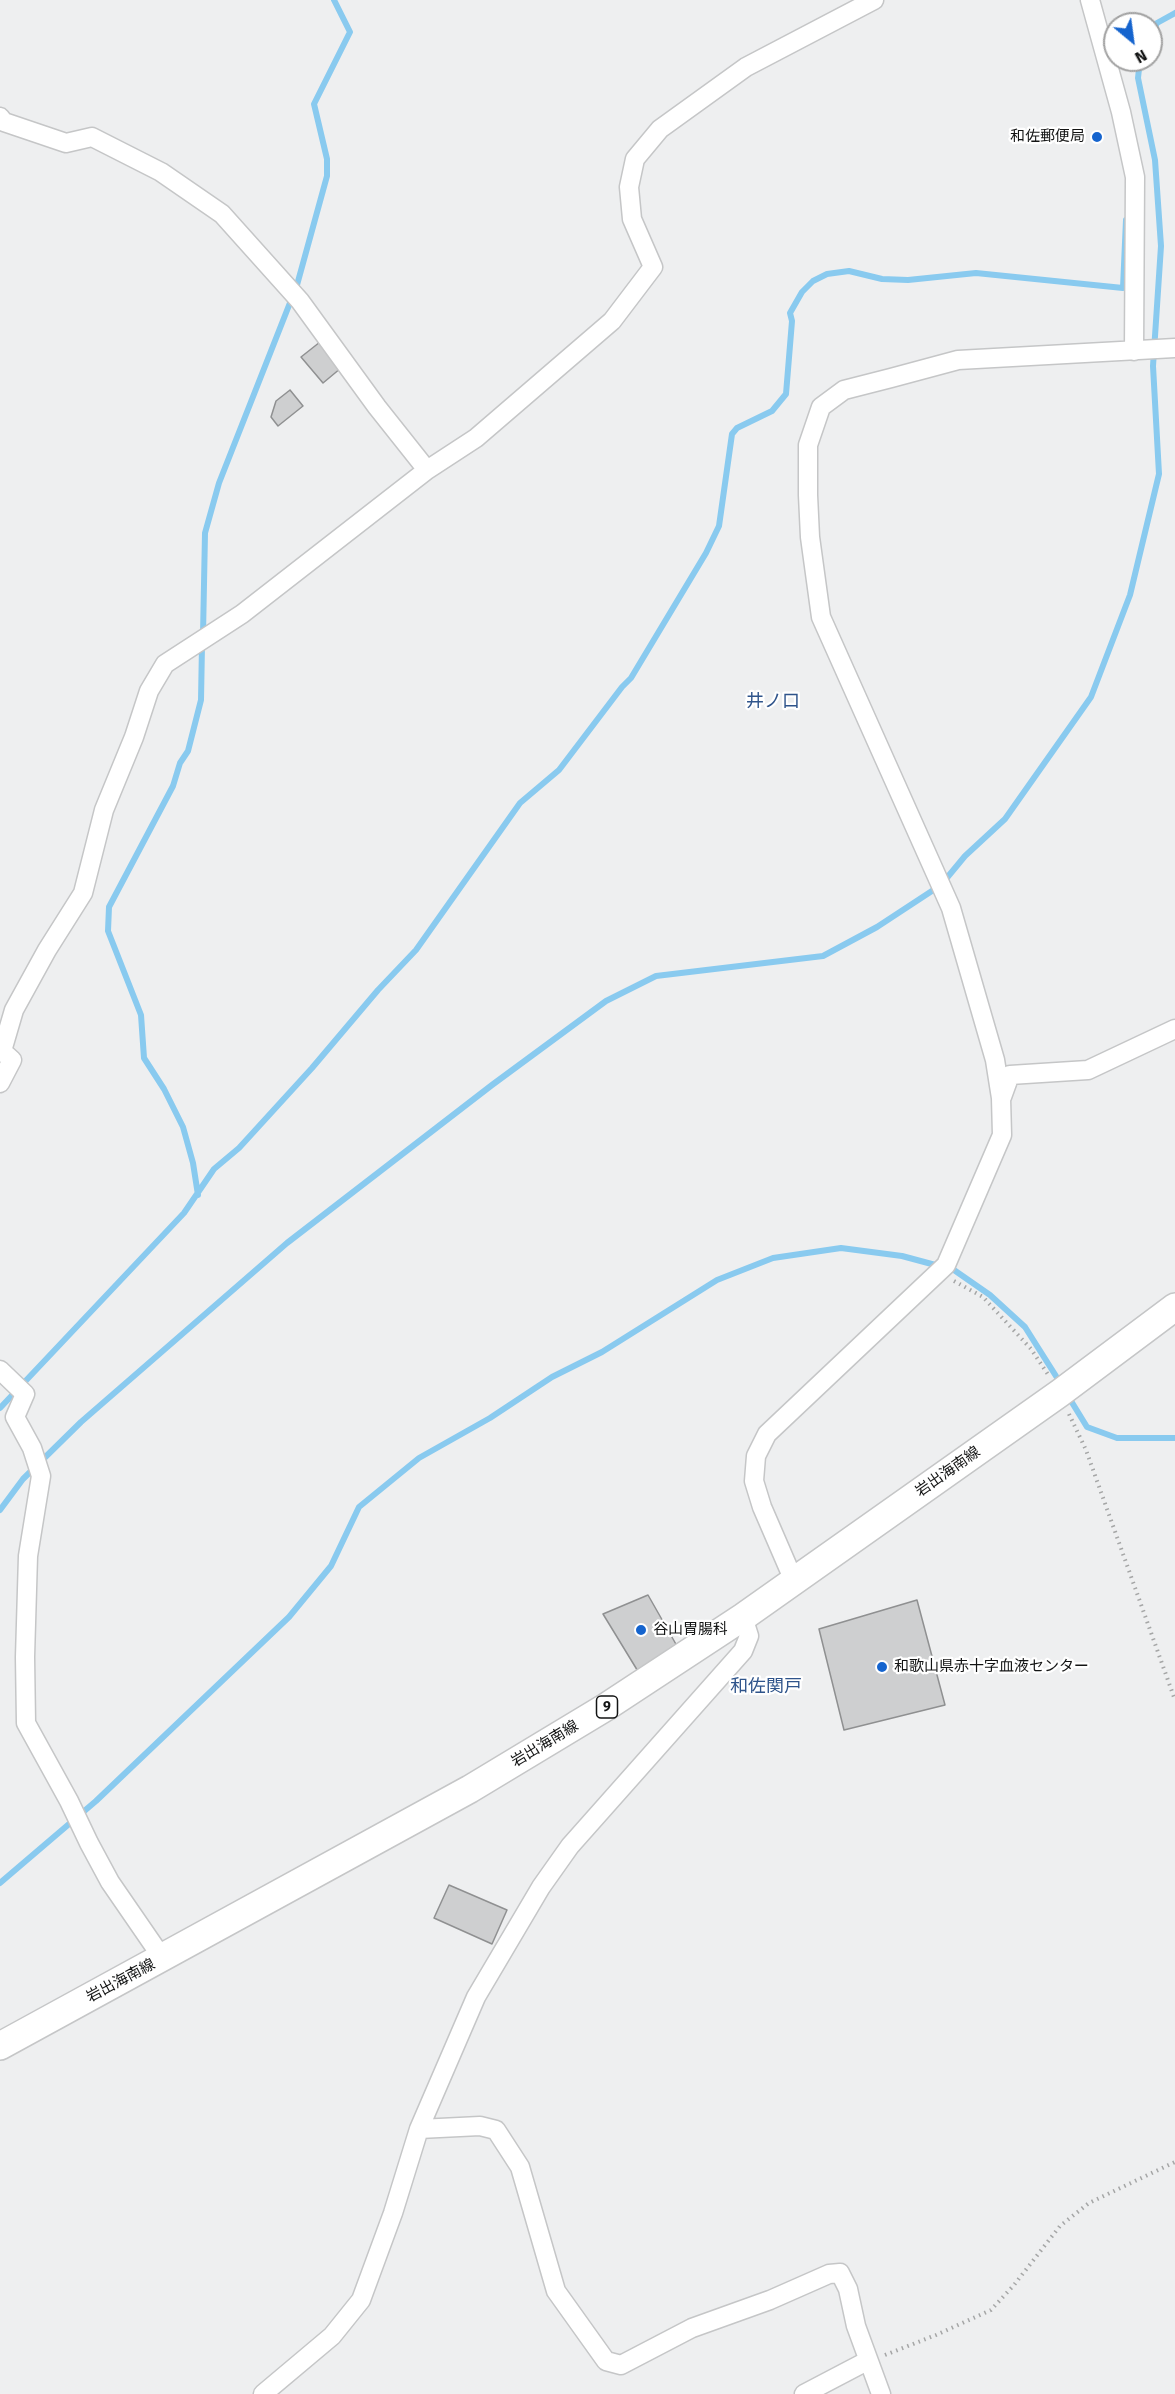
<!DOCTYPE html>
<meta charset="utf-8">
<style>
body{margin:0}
#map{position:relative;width:1175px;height:2394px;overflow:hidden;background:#eeeff0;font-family:"Fira Sans",sans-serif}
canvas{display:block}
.north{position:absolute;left:1103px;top:12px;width:60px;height:60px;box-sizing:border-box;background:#fff;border:2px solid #a1a1a1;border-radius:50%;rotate:151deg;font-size:16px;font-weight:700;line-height:24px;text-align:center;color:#131414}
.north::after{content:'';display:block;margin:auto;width:21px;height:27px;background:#1564ce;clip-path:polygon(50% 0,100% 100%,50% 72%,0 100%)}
</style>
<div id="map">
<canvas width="1175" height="2394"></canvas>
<div class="north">N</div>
</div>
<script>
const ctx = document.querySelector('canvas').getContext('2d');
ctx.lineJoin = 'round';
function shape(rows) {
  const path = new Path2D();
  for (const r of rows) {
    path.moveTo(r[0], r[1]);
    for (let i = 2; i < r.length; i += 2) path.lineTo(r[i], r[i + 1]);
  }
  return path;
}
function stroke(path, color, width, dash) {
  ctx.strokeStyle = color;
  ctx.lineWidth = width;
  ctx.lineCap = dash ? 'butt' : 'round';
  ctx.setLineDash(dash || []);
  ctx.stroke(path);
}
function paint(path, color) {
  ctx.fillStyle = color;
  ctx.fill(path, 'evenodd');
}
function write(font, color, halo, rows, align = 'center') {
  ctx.font = font + ' "Fira Sans","Noto Sans JP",sans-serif';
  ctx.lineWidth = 4.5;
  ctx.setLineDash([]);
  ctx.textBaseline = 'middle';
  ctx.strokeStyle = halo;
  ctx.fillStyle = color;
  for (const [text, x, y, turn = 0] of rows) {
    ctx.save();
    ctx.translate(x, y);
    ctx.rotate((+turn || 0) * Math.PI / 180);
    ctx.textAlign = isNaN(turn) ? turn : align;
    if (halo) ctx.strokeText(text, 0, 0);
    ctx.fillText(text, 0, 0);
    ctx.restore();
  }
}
const stream = shape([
 [1151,34,1157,23,1175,13],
 [203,635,205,533,219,483,297,285,327,176,327,159,314,104,350,32,334,0],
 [198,1195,193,1163,183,1127,164,1089,144,1058,141,1015,108,931,109,907,173,786,180,763,188,751,201,700,202,645],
 [1068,1396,1087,1427,1117,1438,1175,1438],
 [0,1408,184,1213,214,1169,239,1148,312,1068,378,990,416,950,520,803,559,770,622,687,631,678,706,553,719,526,732,434,737,428,772,411,786,394,792,321,790,313,802,292,813,281,827,274,849,271,882,279,908,280,976,273,1123,288,1126,220],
 [0,1510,23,1479,81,1422,287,1243,492,1085,606,1001,656,976,823,956,877,927,941,885,965,856,1005,819,1091,697,1130,595,1159,474,1153,366,1161,246,1155,160,1138,78,1140,60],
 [0,1883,96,1801,289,1617,331,1566,359,1507,419,1458,490,1418,552,1377,602,1352,717,1280,773,1258,841,1248,902,1256,954,1270,990,1295,1025,1327,1061,1384]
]);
const building = shape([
 [320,342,341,368,323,383,301,357,320,342],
 [290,390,303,406,278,426,271,417,276,401,290,390],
 [648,1595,677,1646,639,1673,603,1614,648,1595],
 [917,1600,945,1705,844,1730,819,1629,917,1600],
 [449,1885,507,1910,492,1944,434,1918,449,1885]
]);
const path = shape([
 [954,1281,983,1297,1031,1349,1049,1376],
 [1069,1414,1086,1450,1175,1700],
 [885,2355,936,2335,991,2310,1014,2285,1060,2226,1089,2203,1175,2162]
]);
const minor = shape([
 [1090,0,1121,112,1135,177,1134,351],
 [0,117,4,122,66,143,92,137,161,172,222,214,300,301,377,407,427,470],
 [0,1083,12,1060,2,1051,14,1010,47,950,83,893,104,810,134,737,149,691,165,664,242,614,427,470,476,438,612,321,653,267,632,219,629,187,635,159,660,129,746,67,874,0],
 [1002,1097,1010,1075,1088,1070,1175,1029],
 [0,1370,25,1394,15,1417,32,1448,41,1476,28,1556,25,1657,26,1723,69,1801,89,1843,110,1882,163,1959],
 [794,1581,762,1507,754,1481,756,1456,767,1434,946,1265,1002,1135,1001,1098,995,1060,951,908,821,617,810,537,808,495,808,445,821,407,844,390,891,378,958,360,1175,348],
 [419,2129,480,2126,496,2130,520,2167,556,2291,606,2361,621,2365,692,2328,770,2300,829,2274,840,2273,848,2289,856,2326,881,2394],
 [263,2394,332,2336,361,2300,393,2213,419,2129,476,1997,541,1887,570,1846,743,1651,749,1636,743,1617],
 [804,2394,867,2361]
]);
const primary = shape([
 [0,2046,470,1789,606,1707,743,1617,1060,1393,1175,1307]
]);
const markers = [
 [1097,137,6,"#1564ce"],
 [641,1630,6,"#1564ce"],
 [882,1667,6,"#1564ce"]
];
const shields = [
 [607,1707,21]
];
const shieldNames = [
 ["9",607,1707]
];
const poiNames = [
 ["和佐郵便局",1085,137,"right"],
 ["谷山胃腸科",653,1630],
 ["和歌山県赤十字血液センター",894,1667]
];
const streetNames = [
 ["岩出海南線",948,1472,-35],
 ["岩出海南線",545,1744,-31],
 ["岩出海南線",121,1981,-28]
];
const quarterNames = [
 ["井ノ口",773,702],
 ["和佐関戸",766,1687]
];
stroke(stream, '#89caef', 6);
paint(building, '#cecfd0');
stroke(building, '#8f9091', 1.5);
stroke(minor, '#c5c6c7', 21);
stroke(primary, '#c5c6c7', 30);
stroke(path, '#a5a6a6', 4, [1.5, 4.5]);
stroke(minor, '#fff', 18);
stroke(primary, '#fff', 27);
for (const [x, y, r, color] of markers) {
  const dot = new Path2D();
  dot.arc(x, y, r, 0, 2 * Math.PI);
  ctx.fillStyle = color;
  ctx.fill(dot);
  stroke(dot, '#fff', 2);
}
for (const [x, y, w] of shields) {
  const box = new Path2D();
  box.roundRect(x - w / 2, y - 11, w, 22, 4.5);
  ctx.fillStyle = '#fff';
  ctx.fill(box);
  stroke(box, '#131414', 1.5);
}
write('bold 14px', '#131414', null, shieldNames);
write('15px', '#131414', '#fff', poiNames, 'left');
write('15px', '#131414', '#fff', streetNames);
write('18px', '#2f548b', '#fff', quarterNames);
</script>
